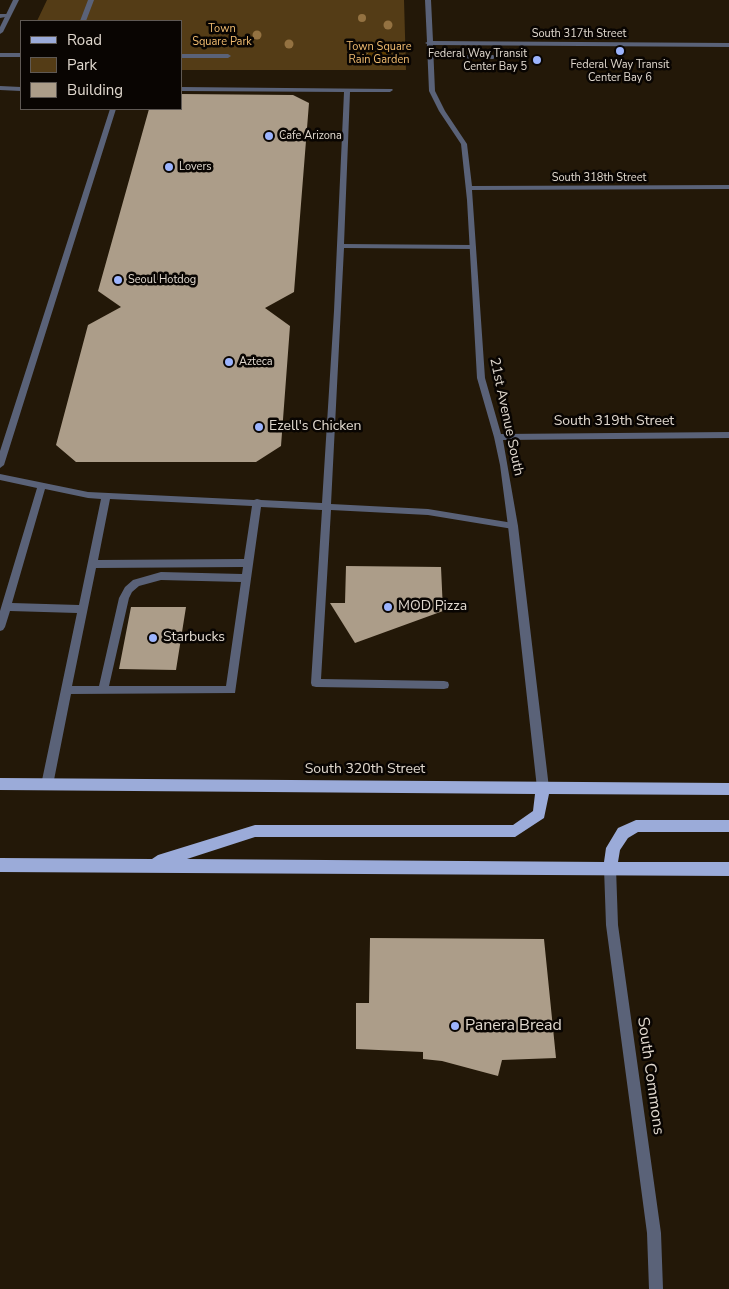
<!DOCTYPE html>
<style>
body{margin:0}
#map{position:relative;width:729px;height:1289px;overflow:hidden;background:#231808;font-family:"Nunito Sans",sans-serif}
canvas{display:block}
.legend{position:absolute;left:20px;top:20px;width:162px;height:90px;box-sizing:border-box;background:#090502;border:1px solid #5f5954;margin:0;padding:6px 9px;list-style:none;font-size:15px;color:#e0d8ce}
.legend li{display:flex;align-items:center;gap:10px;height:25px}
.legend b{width:25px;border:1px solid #5f5954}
</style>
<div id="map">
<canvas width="729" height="1289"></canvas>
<ul class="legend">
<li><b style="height:6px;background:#9babd9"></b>Road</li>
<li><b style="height:14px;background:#543c16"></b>Park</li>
<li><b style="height:14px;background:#ac9d89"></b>Building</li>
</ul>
</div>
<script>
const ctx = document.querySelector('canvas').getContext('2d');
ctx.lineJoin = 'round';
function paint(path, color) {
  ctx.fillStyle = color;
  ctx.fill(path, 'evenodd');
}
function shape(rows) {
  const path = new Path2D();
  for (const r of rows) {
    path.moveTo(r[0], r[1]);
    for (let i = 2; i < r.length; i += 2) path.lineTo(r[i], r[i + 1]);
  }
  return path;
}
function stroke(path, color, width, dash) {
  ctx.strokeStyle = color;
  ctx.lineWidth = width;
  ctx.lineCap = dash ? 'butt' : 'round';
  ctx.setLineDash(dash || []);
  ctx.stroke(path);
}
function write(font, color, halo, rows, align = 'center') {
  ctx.font = font + ' "Nunito Sans",sans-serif';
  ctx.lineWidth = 5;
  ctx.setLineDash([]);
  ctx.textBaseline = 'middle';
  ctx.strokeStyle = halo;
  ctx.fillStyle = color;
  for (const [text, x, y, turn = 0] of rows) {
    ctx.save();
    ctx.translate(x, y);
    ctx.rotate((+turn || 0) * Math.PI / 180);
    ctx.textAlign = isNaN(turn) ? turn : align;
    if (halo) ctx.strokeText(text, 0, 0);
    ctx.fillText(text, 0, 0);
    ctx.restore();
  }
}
const green = shape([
 [47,0,404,0,406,70,181,70,181,21,37,21]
]);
const water = shape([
 [377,43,388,45,388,58,386,61,380,62,365,56,377,43]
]);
const building = shape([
 [181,94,293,95,309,103,294,292,265,308,290,326,281,446,256,462,76,462,56,445,88,325,121,307,98,291,149,109,181,109],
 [346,566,441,567,443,611,355,643,330,603,345,603],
 [131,607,186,607,176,670,119,669],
 [370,938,544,939,556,1058,502,1060,498,1076,442,1061,423,1059,423,1052,356,1049,356,1003,369,1003]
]);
const service = shape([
 [88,0,94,0,86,21,80,21,88,0],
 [0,14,8,14,11,16,0,18,0,14],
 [0,53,21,53,21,57,0,57,0,53],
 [181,54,228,54,231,56,228,58,181,58,181,54],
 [429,55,493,55,496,57,493,59,427,58,427,56,429,55],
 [0,86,21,87,21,91,0,90,0,86],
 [181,87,392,89,393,90,390,92,350,92,344,244,472,245,476,247,472,249,344,248,331,504,428,509,513,523,518,526,513,529,428,515,331,510,321,679,444,681,448,682,449,685,448,688,444,689,316,687,312,686,311,683,322,510,261,507,235,693,71,694,53,785,51,788,47,790,43,788,41,785,77,613,10,611,5,627,3,630,0,631,0,611,37,488,0,480,0,474,88,492,254,500,257,499,261,500,322,503,334,311,344,92,181,91,181,87],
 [45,489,88,498,101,499,79,605,12,603,45,489],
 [110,499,252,506,244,559,98,560,110,499],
 [243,567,242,574,161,572,133,580,125,587,119,598,99,686,72,686,96,568,243,567],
 [161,580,241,582,226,686,109,686,129,598,132,592,139,586,161,580],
 [110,109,116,109,4,465,0,468,0,451,110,109],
 [610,863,614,864,616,868,618,925,661,1233,663,1289,649,1289,647,1233,606,925,604,868,606,864,610,863]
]);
const minor = shape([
 [425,0,431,0,433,41,729,43,729,47,433,45,435,91,445,111,467,144,472,186,729,185,729,189,472,190,485,378,501,434,729,432,729,438,503,440,518,526,549,788,547,791,543,793,539,791,537,788,508,526,500,465,494,437,477,378,467,200,461,144,439,111,429,91,427,44,425,43,427,42,425,0]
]);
const tertiary = shape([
 [13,0,19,0,3,32,0,34,0,27,13,0]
]);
const primary = shape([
 [0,778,729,783,729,795,549,794,544,818,515,837,255,837,187,859,604,862,606,848,618,828,636,820,729,820,729,832,638,832,628,838,620,850,618,862,729,862,729,876,0,872,0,858,152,859,158,855,255,825,513,825,533,811,535,794,0,790,0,778]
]);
const trees = [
 [362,18,4],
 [388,25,4.5],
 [257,35,4.5],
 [198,41,4.5],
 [289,44,4.5]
];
const markers = [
 [620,51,5,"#9cb4fd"],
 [537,60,5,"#9cb4fd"],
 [269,136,5,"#9cb4fd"],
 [169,167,5,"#9cb4fd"],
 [118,280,5,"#9cb4fd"],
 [229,362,5,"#9cb4fd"],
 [259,427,5,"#9cb4fd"],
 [388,607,5,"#9cb4fd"],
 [153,638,5,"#9cb4fd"],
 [455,1026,5,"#9cb4fd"]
];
const farParknames = [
 ["Town",222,29],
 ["Square Park",222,42],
 ["Town Square",379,47],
 ["Rain Garden",379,60]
];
const farStreetnames = [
 ["South 317th Street",579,34],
 ["South 318th Street",599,178]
];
const farPoinames = [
 ["Federal Way Transit",527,54,"right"],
 ["Center Bay 5",527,67,"right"],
 ["Federal Way Transit",620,65,"center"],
 ["Center Bay 6",620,78,"center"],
 ["Cafe Arizona",279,136],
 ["Lovers",179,167],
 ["Seoul Hotdog",128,280],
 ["Azteca",239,362]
];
const streetNames = [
 ["21st Avenue South",506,417,78],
 ["South 319th Street",614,422],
 ["South 320th Street",365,770]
];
const poiNames = [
 ["Ezell's Chicken",269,427],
 ["MOD Pizza",398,607],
 ["Starbucks",163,638]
];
const nearPoinames = [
 ["Panera Bread",465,1026]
];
const nearStreetnames = [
 ["South Commons",650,1076,82]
];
paint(green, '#543c16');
paint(water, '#603f03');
stroke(water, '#866d40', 1);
paint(building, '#ac9d89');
paint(service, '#5a6278');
paint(minor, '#5a6278');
paint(tertiary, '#5a6278');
paint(primary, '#9babd9');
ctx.fillStyle = '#947241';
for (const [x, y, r] of trees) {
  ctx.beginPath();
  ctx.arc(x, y, r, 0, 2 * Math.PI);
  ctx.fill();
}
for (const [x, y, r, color] of markers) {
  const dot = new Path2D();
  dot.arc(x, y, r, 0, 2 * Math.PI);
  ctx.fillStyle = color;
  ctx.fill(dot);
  stroke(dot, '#090502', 2);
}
write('11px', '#f1bc70', '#090502', farParknames);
write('11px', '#e0d8ce', '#090502', farStreetnames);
write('11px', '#e0d8ce', '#090502', farPoinames, 'left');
write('14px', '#e0d8ce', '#090502', streetNames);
write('14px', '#e0d8ce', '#090502', poiNames, 'left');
write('16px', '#e0d8ce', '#090502', nearPoinames, 'left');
write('16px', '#e0d8ce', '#090502', nearStreetnames);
</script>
